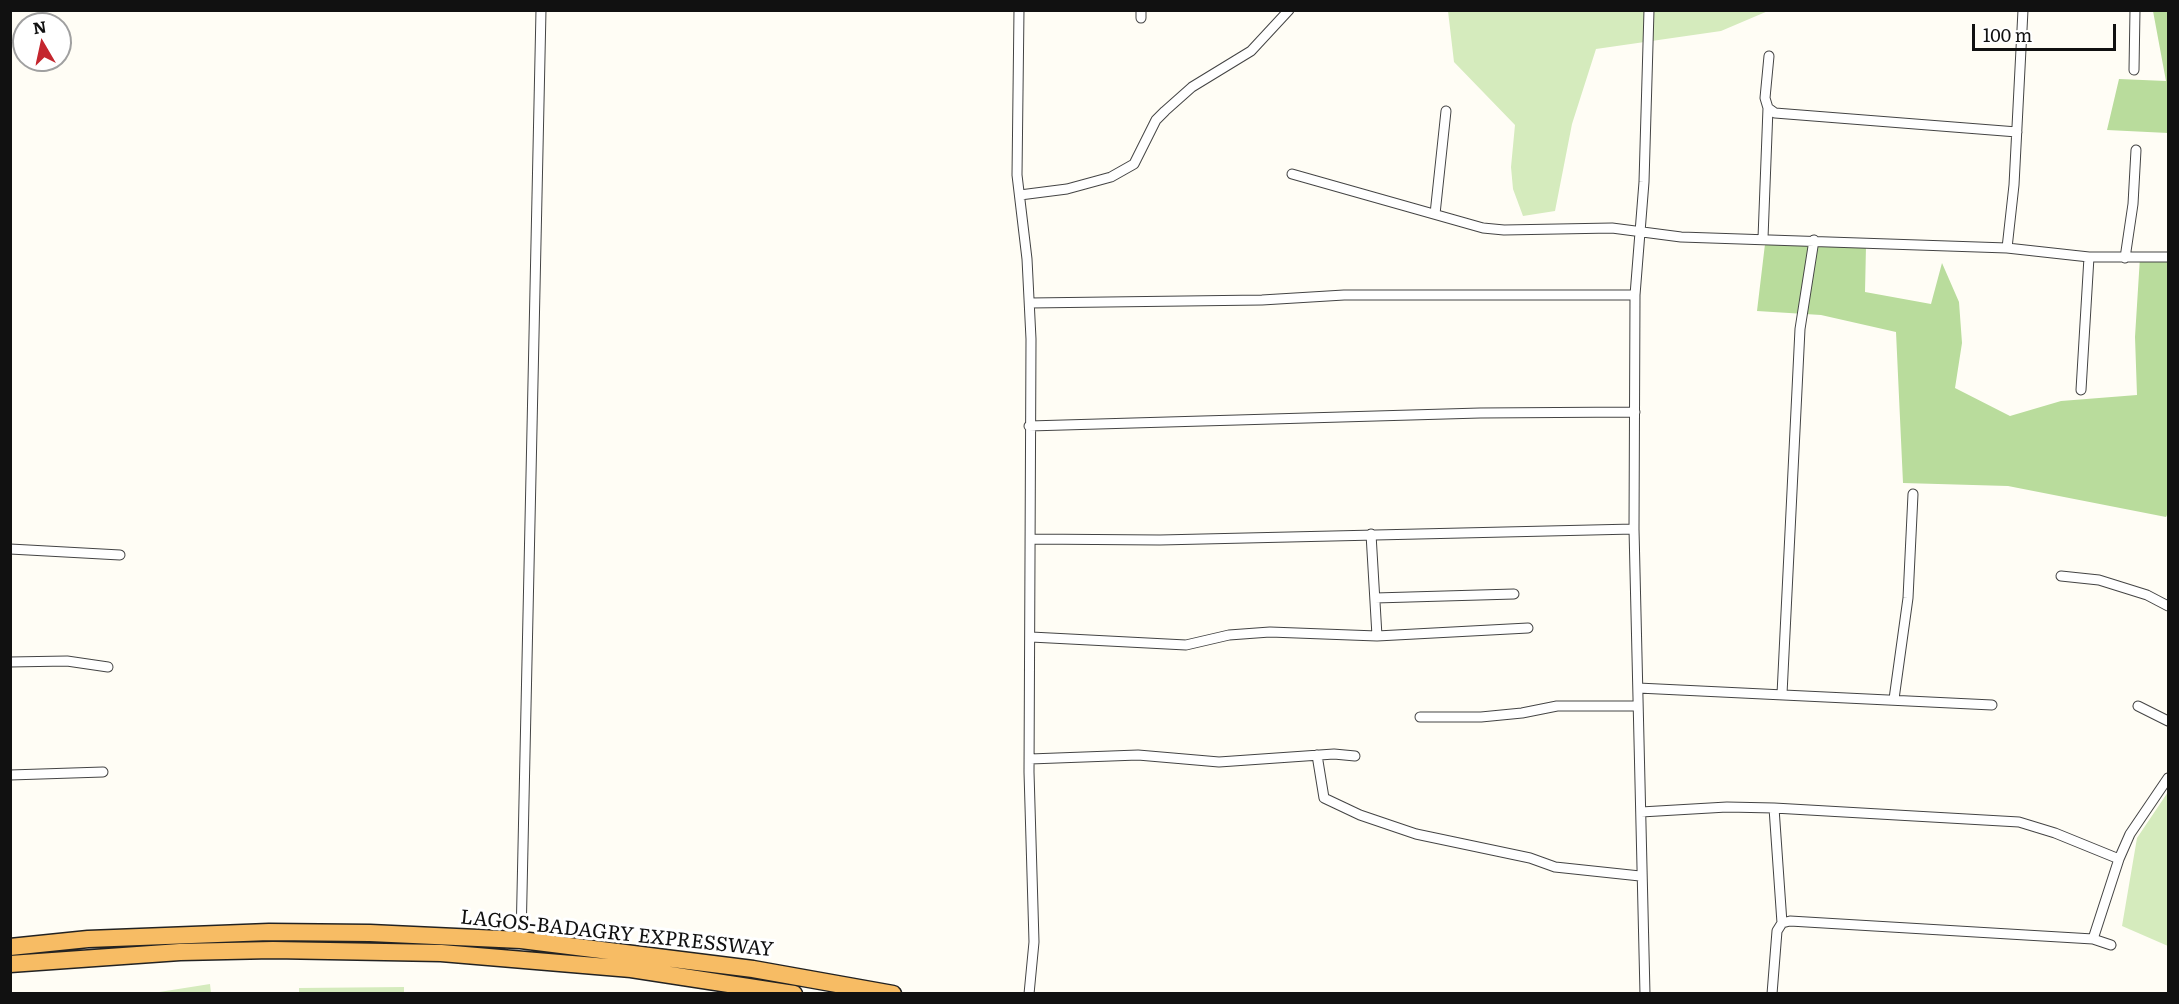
<!DOCTYPE html>
<style>
body{margin:0}
#map{position:relative;width:2179px;height:1004px;overflow:hidden;background:#fffdf5;font-family:Literata,serif}
canvas{display:block}
.frame{position:absolute;inset:0;border:12px solid #111;pointer-events:none}
.north{position:absolute;left:12px;top:12px;width:60px;height:60px;box-sizing:border-box;background:#fff;border:2px solid #a0a0a0;border-radius:50%;rotate:351deg;font-size:16px;font-weight:700;line-height:24px;text-align:center;color:#111}
.north::after{content:'';display:block;margin:auto;width:21px;height:27px;background:#c4262e;clip-path:polygon(50% 0,100% 100%,50% 72%,0 100%)}
.scale{position:absolute;left:1972px;top:24px;width:144px;height:27px;box-sizing:border-box;border:3px solid #111;border-top:0;padding-left:8px;font-size:18px;line-height:21px;white-space:nowrap;color:#111;-webkit-text-stroke:4px #fff;paint-order:stroke}
</style>
<div id="map">
<canvas width="2179" height="1004"></canvas>
<div class="frame"></div>
<div class="north">N</div>
<div class="scale">100 m</div>
</div>
<script>
const ctx = document.querySelector('canvas').getContext('2d');
ctx.lineJoin = 'round';
function paint(path, color) {
  ctx.fillStyle = color;
  ctx.fill(path, 'evenodd');
}
function shape(rows) {
  const path = new Path2D();
  for (const r of rows) {
    path.moveTo(r[0], r[1]);
    for (let i = 2; i < r.length; i += 2) path.lineTo(r[i], r[i + 1]);
  }
  return path;
}
function stroke(path, color, width, dash) {
  ctx.strokeStyle = color;
  ctx.lineWidth = width;
  ctx.lineCap = dash ? 'butt' : 'round';
  ctx.setLineDash(dash || []);
  ctx.stroke(path);
}
function write(font, color, halo, rows, align = 'center') {
  ctx.font = font + ' Literata,serif';
  ctx.lineWidth = 6;
  ctx.setLineDash([]);
  ctx.textBaseline = 'middle';
  ctx.strokeStyle = halo;
  ctx.fillStyle = color;
  for (const [text, x, y, turn = 0] of rows) {
    ctx.save();
    ctx.translate(x, y);
    ctx.rotate((+turn || 0) * Math.PI / 180);
    ctx.textAlign = isNaN(turn) ? turn : align;
    if (halo) ctx.strokeText(text, 0, 0);
    ctx.fillText(text, 0, 0);
    ctx.restore();
  }
}
const green = shape([
 [1448,11,1768,11,1721,31,1596,49,1572,124,1555,211,1523,216,1513,189,1511,167,1515,125,1454,62],
 [2168,792,2168,946,2122,926,2137,838],
 [210,984,211,993,153,993],
 [404,987,404,993,299,993,299,988]
]);
const forest = shape([
 [2153,11,2168,11,2168,133,2107,130,2119,79,2166,81],
 [1765,244,1866,246,1865,292,1931,304,1942,263,1959,302,1962,343,1955,388,2010,416,2061,401,2137,395,2135,337,2140,257,2168,256,2168,513,2166,517,2008,486,1903,483,1896,332,1821,315,1757,311]
]);
const minor = shape([
 [1019,10,1017,175,1027,259,1031,339,1029,772,1034,942,1029,994],
 [1141,10,1141,18],
 [1769,56,1765,98,1768,108,1775,113,2017,132],
 [2134,70,2135,10],
 [1292,174,1483,228,1504,230,1612,228,1681,237,2007,248,2089,257,2168,257],
 [1020,195,1067,189,1111,177,1134,164,1156,120,1165,111,1192,87,1251,51,1289,10],
 [1435,214,1446,111],
 [1763,238,1768,108],
 [2007,248,2014,185,2023,10],
 [2125,258,2133,204,2136,150],
 [1030,303,1262,300,1344,295,1635,295],
 [2081,390,2089,257],
 [1029,426,1480,413,1635,412],
 [1030,539,1160,540,1634,529],
 [10,549,120,555],
 [2061,576,2099,580,2147,595,2168,606],
 [1375,598,1514,594],
 [1377,636,1528,628],
 [1031,637,1186,645,1229,635,1270,632,1377,636,1371,534],
 [10,662,67,661,108,667],
 [1638,688,1992,705],
 [1782,694,1800,329,1814,240],
 [1894,699,1908,598,1913,494],
 [2138,706,2168,721],
 [1420,717,1481,717,1522,713,1557,706,1638,706],
 [1317,755,1324,798,1360,815,1416,834,1530,858,1555,867,1640,876],
 [1030,759,1138,755,1219,762,1334,754,1355,756],
 [10,775,103,772],
 [1774,808,1782,923],
 [1641,812,1727,807,1774,808,2019,822,2055,833,2119,859],
 [2093,939,2119,859,2130,834,2168,778],
 [521,940,541,10],
 [1645,994,1634,529,1635,295,1644,182,1649,10],
 [1772,994,1777,931,1782,923,1790,921,2093,939,2111,945]
]);
const trunk = shape([
 [10,947,88,939,269,932,370,933,521,940,753,969,893,994],
 [10,964,180,952,273,950,441,953,631,969,794,994]
]);
const streetNames = [
 ["LAGOS-BADAGRY EXPRESSWAY",617,934,6]
];
paint(green, '#d5ebbd');
paint(forest, '#b9dc9c');
stroke(minor, '#444', 11);
stroke(trunk, '#222', 19);
stroke(minor, '#fff', 9);
stroke(trunk, '#f7bc64', 16);
write('20px', '#111', '#fff', streetNames);
</script>
